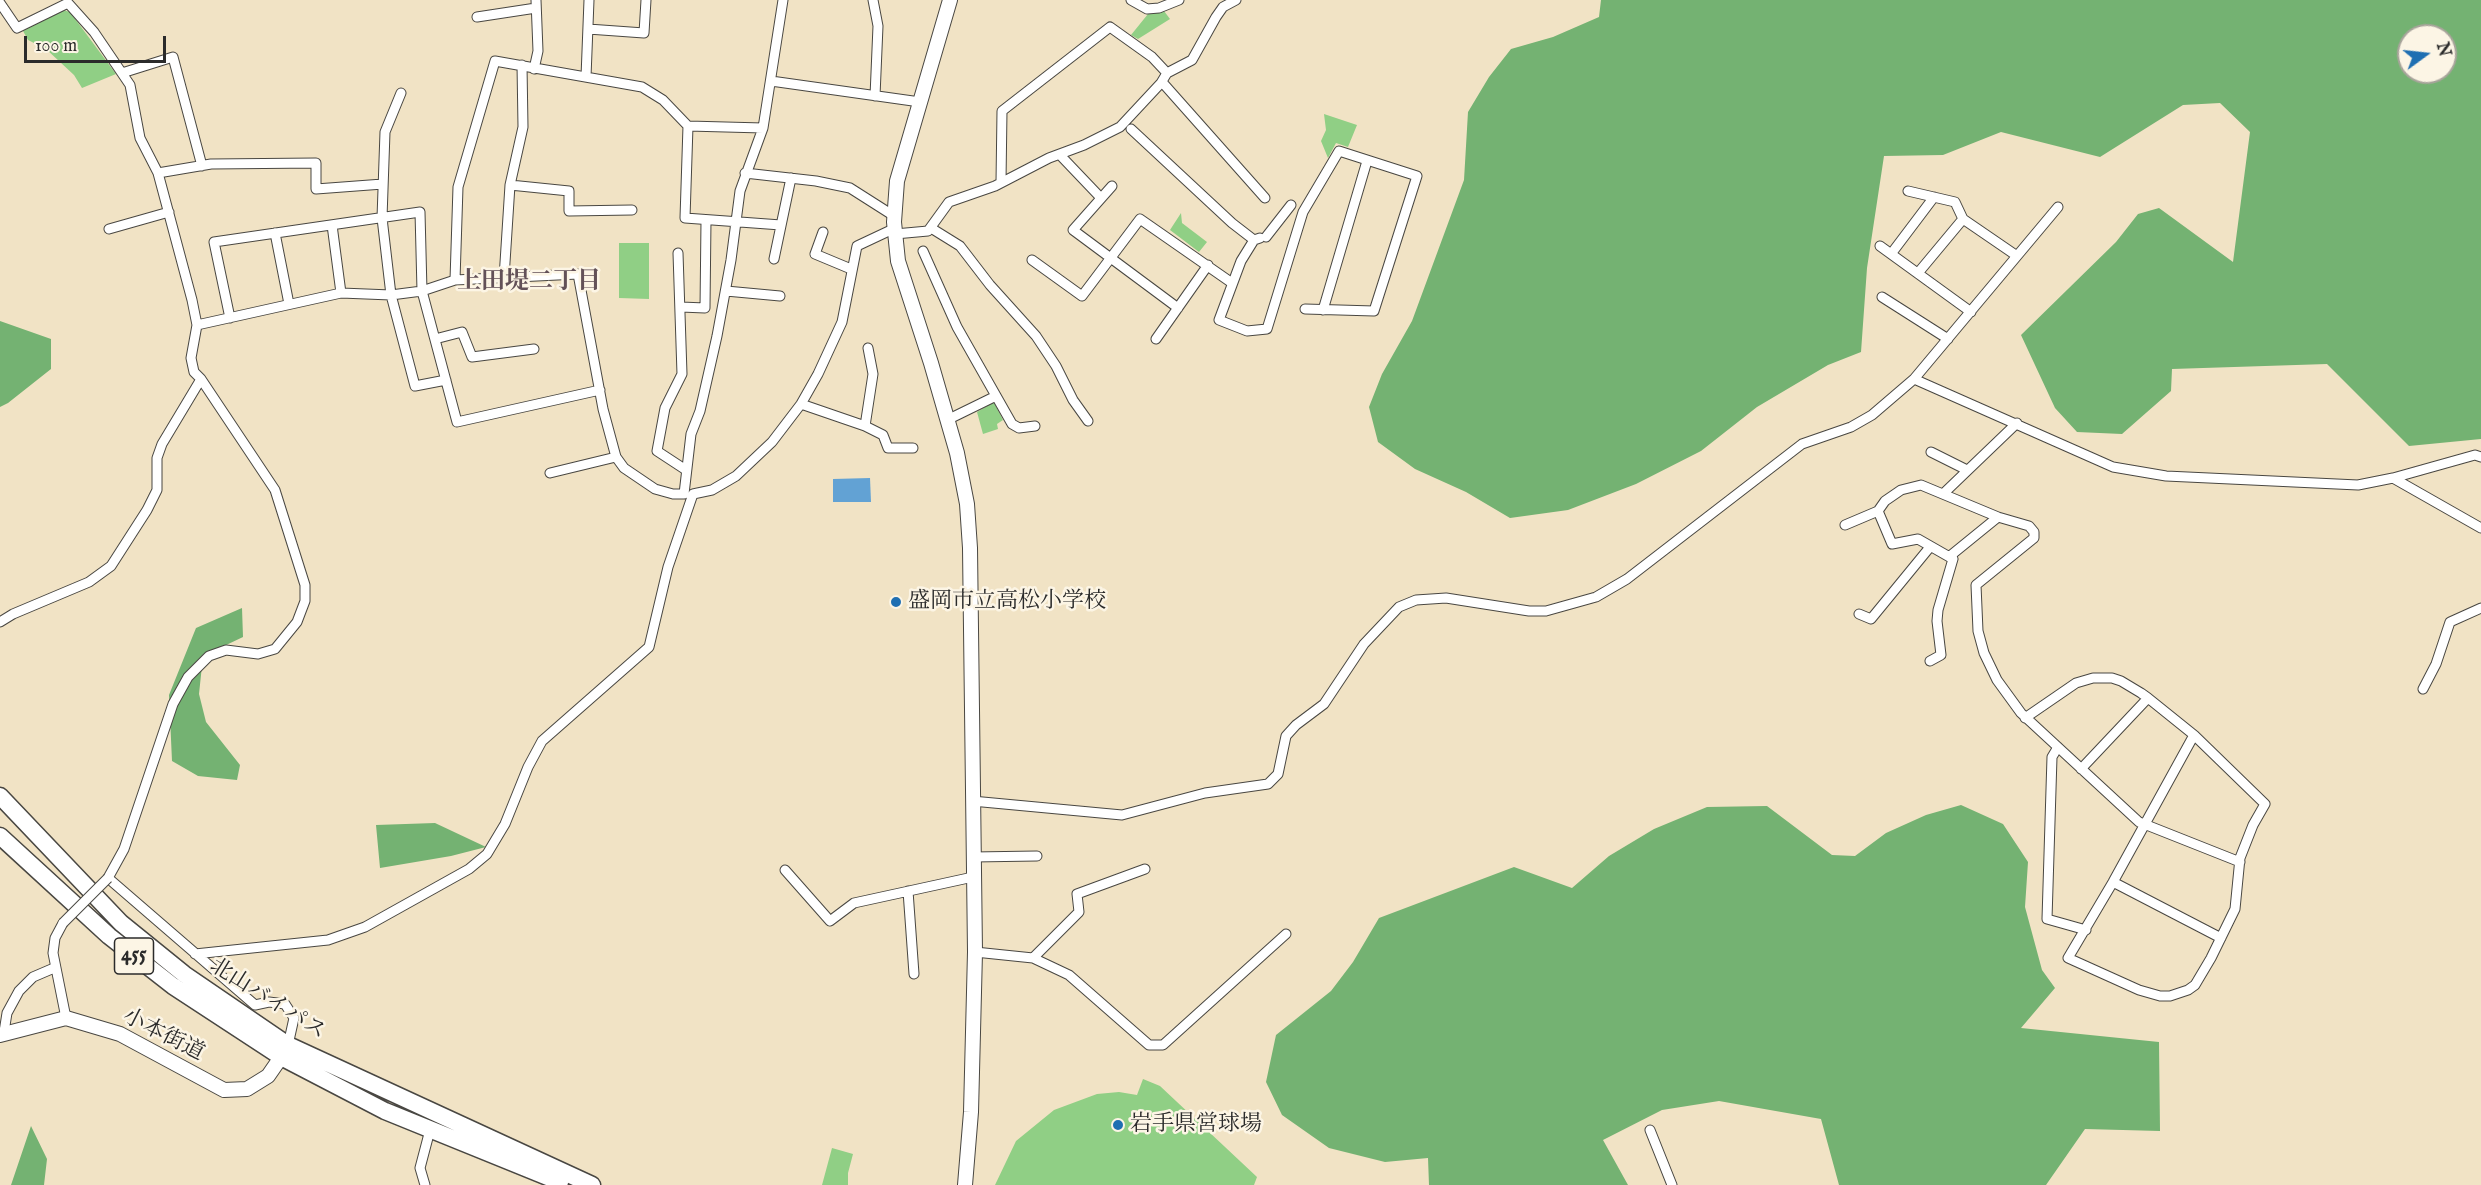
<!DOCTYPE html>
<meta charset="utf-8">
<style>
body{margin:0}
#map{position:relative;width:2481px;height:1185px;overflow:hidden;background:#f1e3c5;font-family:"IM FELL English",serif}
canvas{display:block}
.north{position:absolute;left:2397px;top:24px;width:60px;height:60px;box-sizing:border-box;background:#fcf5e5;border:2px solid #a8a49b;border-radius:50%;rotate:75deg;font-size:16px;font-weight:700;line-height:24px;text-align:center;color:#2b2b2b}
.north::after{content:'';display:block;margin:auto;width:21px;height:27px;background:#1f6fb2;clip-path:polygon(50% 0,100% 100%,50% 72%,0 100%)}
.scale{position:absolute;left:24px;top:36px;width:142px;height:27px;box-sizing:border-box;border:3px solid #2b2b2b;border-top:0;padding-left:8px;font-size:18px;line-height:21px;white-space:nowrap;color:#2b2b2b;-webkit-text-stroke:4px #fcf5e5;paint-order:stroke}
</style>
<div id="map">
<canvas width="2481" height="1185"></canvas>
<div class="north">N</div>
<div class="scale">100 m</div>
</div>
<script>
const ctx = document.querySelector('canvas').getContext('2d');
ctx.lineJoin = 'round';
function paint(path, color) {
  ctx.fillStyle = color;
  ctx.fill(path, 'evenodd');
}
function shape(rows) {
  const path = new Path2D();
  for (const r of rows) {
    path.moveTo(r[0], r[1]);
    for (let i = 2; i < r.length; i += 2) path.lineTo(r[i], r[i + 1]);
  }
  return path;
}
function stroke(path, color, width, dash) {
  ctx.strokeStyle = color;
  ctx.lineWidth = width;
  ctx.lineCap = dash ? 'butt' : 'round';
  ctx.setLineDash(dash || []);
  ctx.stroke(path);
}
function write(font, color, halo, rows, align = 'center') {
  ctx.font = font + ' "IM FELL English","Noto Serif JP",serif';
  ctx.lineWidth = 5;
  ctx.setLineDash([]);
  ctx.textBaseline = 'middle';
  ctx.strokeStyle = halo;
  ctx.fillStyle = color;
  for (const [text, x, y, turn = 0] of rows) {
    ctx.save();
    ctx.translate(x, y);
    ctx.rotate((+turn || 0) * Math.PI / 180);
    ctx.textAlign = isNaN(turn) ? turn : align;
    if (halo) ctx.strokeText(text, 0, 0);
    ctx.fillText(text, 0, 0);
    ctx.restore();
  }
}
const green = shape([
 [63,10,70,12,116,74,82,88,74,75,46,49,28,40,23,31],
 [1164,11,1170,19,1138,39,1131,35,1148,14],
 [1324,114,1357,125,1348,147,1336,143,1328,158,1321,141,1326,130],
 [1181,213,1182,223,1207,242,1199,252,1170,230],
 [619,243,649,243,649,299,619,298],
 [994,402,1003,420,997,424,998,429,983,434,977,412],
 [1143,1079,1160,1086,1257,1177,1254,1185,995,1185,1016,1141,1054,1110,1097,1094,1119,1092,1137,1095],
 [832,1148,853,1154,848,1173,848,1185,822,1185]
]);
const forest = shape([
 [1601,0,2481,0,2481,439,2409,446,2327,364,2172,369,2171,391,2122,434,2077,432,2055,408,2021,335,2116,242,2138,214,2159,208,2233,262,2250,132,2220,103,2183,105,2100,157,2001,132,1943,155,1884,156,1867,268,1861,352,1828,365,1757,407,1701,451,1636,484,1568,510,1510,518,1466,492,1415,469,1378,442,1369,407,1382,374,1412,321,1464,180,1468,112,1489,77,1511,49,1553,37,1599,17],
 [2409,36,2445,36,2445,72,2409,72],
 [0,321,51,339,51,369,8,403,0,407],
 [242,608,243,637,203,656,199,694,206,722,240,765,237,780,198,776,172,761,169,695,196,628],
 [1961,805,2003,824,2028,862,2025,907,2042,970,2055,988,2021,1028,2159,1042,2160,1131,2085,1129,2046,1185,1839,1185,1821,1119,1719,1101,1662,1110,1603,1140,1628,1185,1429,1185,1428,1158,1385,1162,1329,1148,1282,1115,1266,1082,1276,1035,1331,991,1353,962,1379,918,1514,867,1572,888,1609,856,1654,829,1707,807,1767,806,1832,855,1855,856,1886,833,1926,815],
 [435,823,486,847,451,856,380,868,376,825],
 [31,1126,47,1159,44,1185,11,1185]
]);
const water = shape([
 [870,478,871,502,833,502,833,479]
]);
const street = shape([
 [873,0,878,26,875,96],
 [1131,0,1147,9,1159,8,1179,0],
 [0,3,17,28,68,3],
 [68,3,94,32,130,85,140,138,158,173,192,300,197,325,191,358,194,372,201,379,275,490,305,585,305,601,297,622,275,649,258,654,226,650,209,656,188,677,173,704,124,849,108,878,255,1005,269,1002,285,1004,294,1018,288,1045],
 [477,17,536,8],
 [588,29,644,33,646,0],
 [534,69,538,51,536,0],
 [122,73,173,57,202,166],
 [586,77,589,0],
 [771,81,920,102],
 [1162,82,1265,198],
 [401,93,385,132,382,218,391,295,415,386,446,380],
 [688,126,685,218,781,225],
 [1131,129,1232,223,1254,240],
 [1060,155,1101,198],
 [158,173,211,164,316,163,316,189,383,184],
 [745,173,816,181,850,188,894,216],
 [1001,182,1002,111,1110,27,1152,57,1167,73],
 [510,185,569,191,569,211,632,210],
 [1112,186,1073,230,1178,308],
 [1908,191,1955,202,1963,219,1918,273],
 [1963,219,2017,256],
 [332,225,341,293],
 [931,228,960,246,990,285,1036,336,1056,366,1073,400,1088,421],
 [109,229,169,212],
 [823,232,815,254,851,269],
 [275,233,289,304],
 [895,234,928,231,949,202,995,186,1049,158,1084,145,1120,127,1161,83,1167,73,1192,60,1216,17,1223,7,1236,0],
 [1266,237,1291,205],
 [1260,238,1254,240,1241,261,1219,320,1247,331,1267,329,1303,212,1339,151,1417,176,1374,311,1305,309],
 [1880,246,1971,312],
 [923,251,957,327,1012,424,1019,428,1035,426],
 [678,253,682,374,665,408,657,451,686,470],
 [1891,254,1934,197],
 [774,259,791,178],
 [1032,260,1082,296,1140,219,1232,283],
 [504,278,510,185,523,127,522,65],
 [455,280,458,187,495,61,642,87,663,100,688,126,763,128],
 [726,291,780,296],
 [1882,297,1948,339],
 [681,307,705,308,706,221],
 [1323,310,1367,161],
 [230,318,214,242,420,212,422,291,457,422,600,390],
 [197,325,341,293,391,295,422,291,455,280,578,274,603,409,616,457,624,468,655,489,673,494,684,494,691,434,700,411,717,336,731,260,740,191,763,128,783,0],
 [435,339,462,332,472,357,534,349],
 [1156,339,1208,265],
 [1914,379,2113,467,2166,476,2358,485,2393,478,2481,528],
 [801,404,865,426,883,435,888,448,913,448],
 [947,420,996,396],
 [865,426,873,374,868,348],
 [1931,452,1967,470],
 [550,473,616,457],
 [2393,478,2475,455,2481,457],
 [1943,494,2017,423],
 [1878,511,1892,544,1918,539,1953,559,1938,610,1937,621,1941,655,1930,661],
 [1845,525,1878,511,1885,501,1901,490,1921,485,1998,517,2029,526,2034,532,2034,538,1976,585,1978,631,1984,653,1997,680,2021,713,2139,822,2240,862],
 [1950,556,1998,517],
 [1859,614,1871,619,1930,547],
 [0,622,13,614,89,582,111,566,147,510,157,490,157,458,162,444,201,379],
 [2423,689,2436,664,2450,622,2481,608],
 [2025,718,2076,683,2093,678,2112,678,2121,681,2141,693,2148,698,2153,702,2194,735,2195,736,2265,804,2253,825,2240,858,2235,909,2211,958,2195,985,2188,990,2170,996,2160,996,2139,990,2068,958,2113,882,2194,735],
 [2058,747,2052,757,2047,919,2086,930],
 [2081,769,2148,698],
 [972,801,1122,815,1205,793,1268,784,1278,774,1286,736,1296,725,1324,704,1364,644,1399,607,1416,600,1446,598,1529,611,1546,611,1596,597,1627,579,1802,444,1851,427,1872,415,1914,379,2058,207],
 [973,857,1037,856],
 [785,870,830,921,854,903,973,877],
 [2113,882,2221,938],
 [908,891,914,974],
 [63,923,55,938,53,953,66,1018],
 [975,952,1033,958,1069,975,1149,1045,1163,1045,1286,934],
 [195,954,328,940,365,927,469,869,487,854,505,824,528,767,542,741,649,647,668,567,693,494,712,490,736,476,772,442,801,404,818,374,842,322,857,246,891,230],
 [1033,958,1079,912,1077,894,1145,869],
 [4,1032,7,1013,19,991,33,977,54,968],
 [1650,1130,1672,1185],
 [425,1185,420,1168,430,1130]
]);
const secondary = shape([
 [950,0,897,181,894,222,898,261,931,363,957,453,967,504,970,548,975,952,971,1112,965,1185],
 [0,1035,66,1018,120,1034,224,1090,247,1089,268,1076,286,1050]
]);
const highway = shape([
 [0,796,121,923,184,974,288,1045,592,1185],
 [0,836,109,936,173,986,283,1058,385,1111,560,1182]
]);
const streetBridge = shape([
 [63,923,108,878]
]);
const markers = [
 [896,602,6,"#1f6fb2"],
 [1118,1125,6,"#1f6fb2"]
];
const shields = [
 [134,956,39]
];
const shieldNames = [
 ["455",134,956]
];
const poiNames = [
 ["盛岡市立高松小学校",908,602],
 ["岩手県営球場",1130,1125]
];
const streetNames = [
 ["北山バイパス",267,1000,32],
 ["小本街道",163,1036,27]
];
const neighbourhoodNames = [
 ["上田堤二丁目",529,283]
];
paint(green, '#90cf85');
paint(forest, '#74b272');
paint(water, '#62a2d4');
stroke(street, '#494742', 11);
stroke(secondary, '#494742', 16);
stroke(highway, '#494742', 19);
stroke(street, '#fff', 9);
stroke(secondary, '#fff', 14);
stroke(highway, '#fff', 16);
stroke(streetBridge, '#494742', 11, []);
stroke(streetBridge, '#fff', 9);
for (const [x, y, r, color] of markers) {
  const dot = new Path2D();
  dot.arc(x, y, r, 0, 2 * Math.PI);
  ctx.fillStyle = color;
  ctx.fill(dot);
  stroke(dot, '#fcf5e5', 2);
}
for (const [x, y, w] of shields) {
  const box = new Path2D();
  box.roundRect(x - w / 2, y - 18, w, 36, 4.5);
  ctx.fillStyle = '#fcf5e5';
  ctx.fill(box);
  stroke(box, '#2b2b2b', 1.5);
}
write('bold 21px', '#2b2b2b', null, shieldNames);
write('22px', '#2b2b2b', '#fcf5e5', poiNames, 'left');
write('22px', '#2b2b2b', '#fcf5e5', streetNames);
write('bold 24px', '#635158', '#fcf5e5', neighbourhoodNames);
</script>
